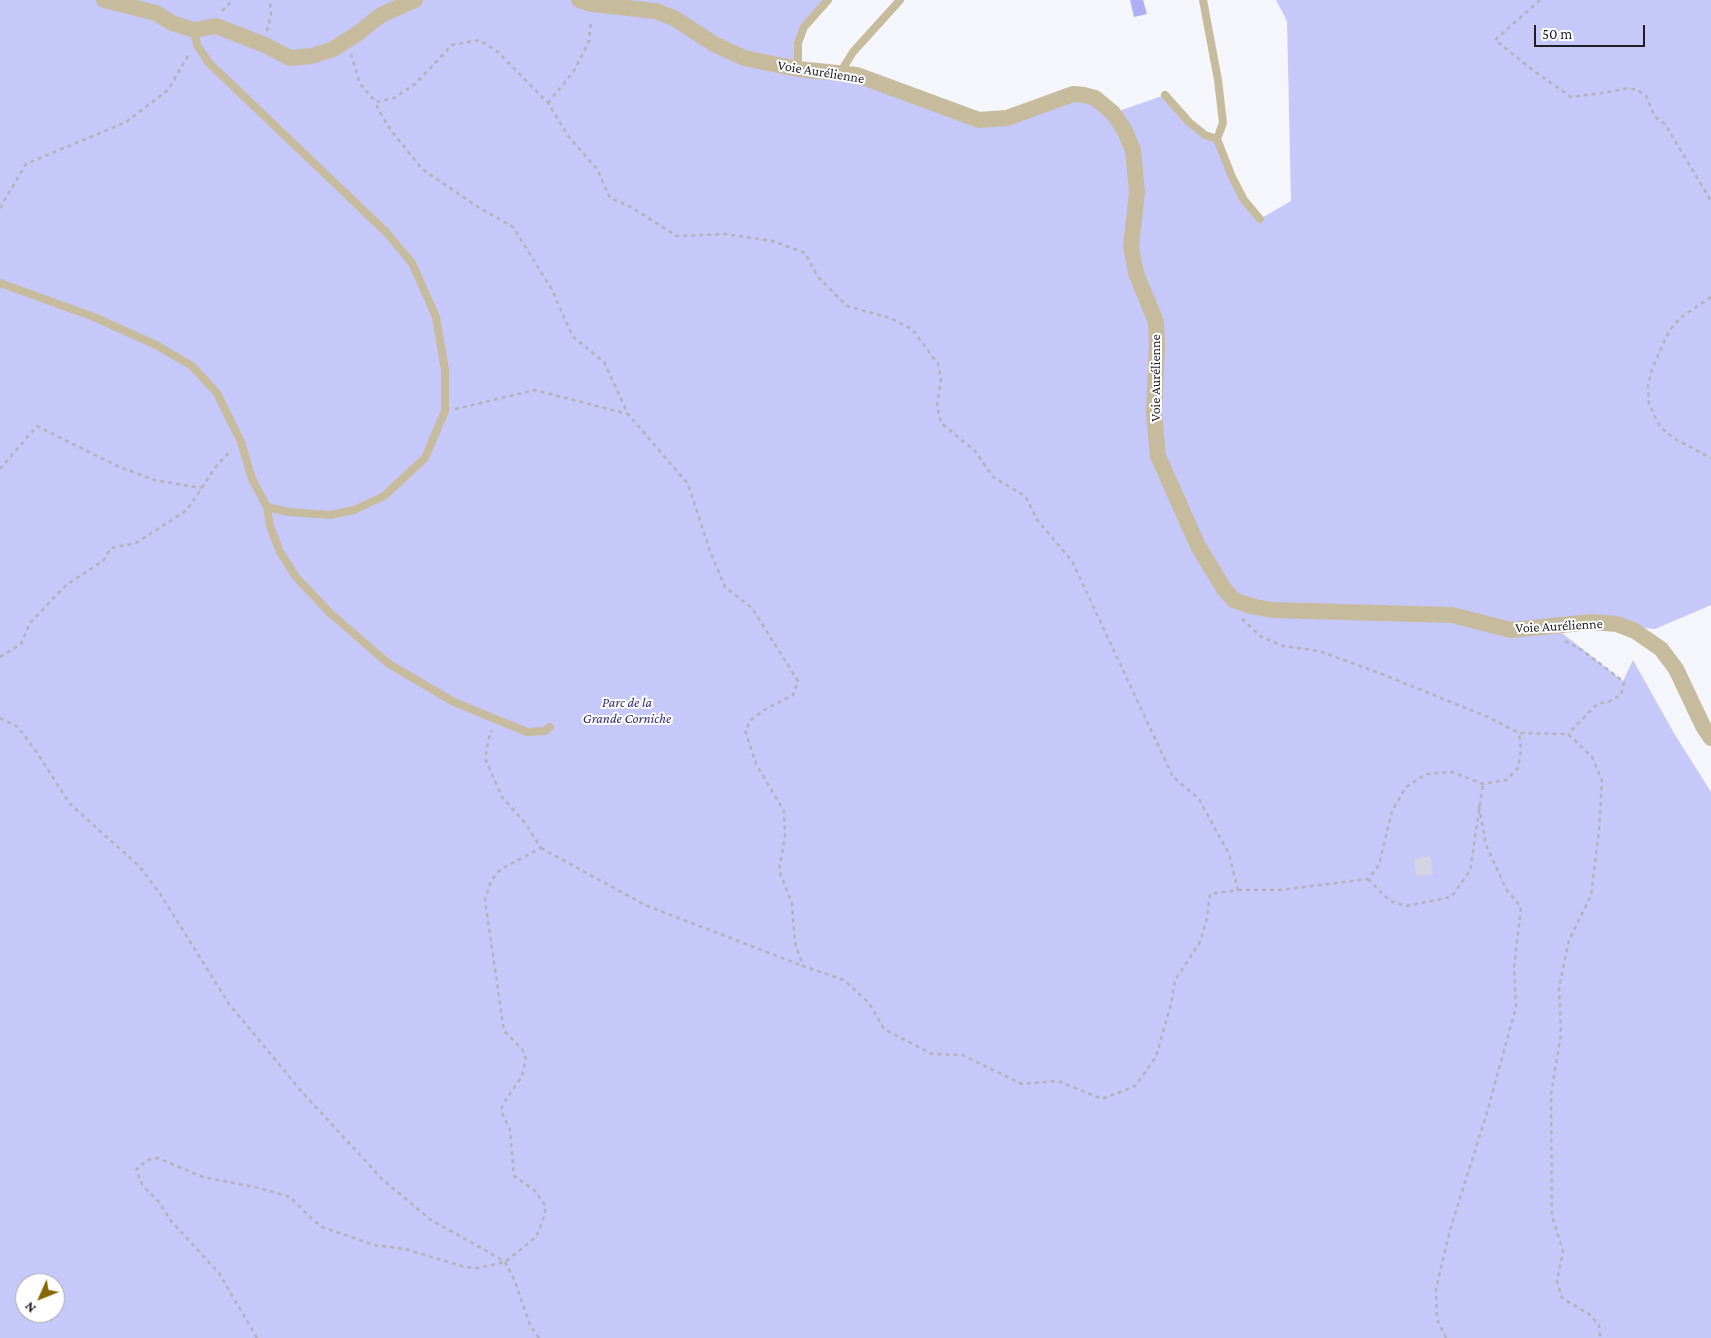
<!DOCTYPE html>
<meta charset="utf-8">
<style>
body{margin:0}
#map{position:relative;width:1711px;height:1338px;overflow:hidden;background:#f5f6fc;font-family:"Crimson Pro",serif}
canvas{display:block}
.north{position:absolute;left:15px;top:1273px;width:50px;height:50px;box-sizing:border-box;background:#fff;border:1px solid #a5a5a7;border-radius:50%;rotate:226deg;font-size:14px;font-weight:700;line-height:20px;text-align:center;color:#1e1e24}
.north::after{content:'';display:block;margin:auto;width:18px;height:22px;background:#846700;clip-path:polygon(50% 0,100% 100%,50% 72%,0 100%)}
.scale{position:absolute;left:1534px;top:25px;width:111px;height:22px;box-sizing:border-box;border:2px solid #1e1e24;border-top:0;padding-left:6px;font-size:15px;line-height:18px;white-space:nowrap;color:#1e1e24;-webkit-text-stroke:4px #fff;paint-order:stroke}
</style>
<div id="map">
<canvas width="1711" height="1338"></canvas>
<div class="north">N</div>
<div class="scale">50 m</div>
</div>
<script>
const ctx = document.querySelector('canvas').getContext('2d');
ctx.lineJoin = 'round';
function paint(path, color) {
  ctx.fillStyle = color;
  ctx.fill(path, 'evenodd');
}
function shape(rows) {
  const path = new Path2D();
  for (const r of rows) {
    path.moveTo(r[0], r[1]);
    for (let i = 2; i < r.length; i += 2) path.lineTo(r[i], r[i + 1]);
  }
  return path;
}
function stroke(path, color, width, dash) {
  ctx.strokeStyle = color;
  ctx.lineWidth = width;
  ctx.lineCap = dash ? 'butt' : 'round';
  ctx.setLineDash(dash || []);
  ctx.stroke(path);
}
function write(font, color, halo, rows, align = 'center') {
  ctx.font = font + ' "Crimson Pro",serif';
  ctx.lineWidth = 4;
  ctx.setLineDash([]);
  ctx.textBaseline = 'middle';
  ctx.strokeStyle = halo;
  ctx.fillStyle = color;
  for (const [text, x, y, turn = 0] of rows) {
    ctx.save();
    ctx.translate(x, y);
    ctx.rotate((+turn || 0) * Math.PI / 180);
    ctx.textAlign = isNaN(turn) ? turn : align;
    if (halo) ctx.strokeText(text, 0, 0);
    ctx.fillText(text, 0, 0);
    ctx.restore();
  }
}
const green = shape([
 [0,0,828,0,804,26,798,60,811,70,840,73,979,120,1073,94,1113,113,1165,95,1189,122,1217,139,1232,177,1260,219,1291,201,1287,21,1276,0,1711,0,1711,605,1655,629,1594,624,1553,626,1623,681,1633,660,1675,735,1711,792,1711,1338,0,1338],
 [25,1283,55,1283,55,1313,25,1313]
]);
const water = shape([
 [1130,0,1143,0,1147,14,1134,17]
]);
const building = shape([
 [1430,856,1433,874,1416,876,1414,859]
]);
const path = shape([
 [1540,0,1495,40,1534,71,1571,97,1609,92,1628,88,1637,90,1646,96,1655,117,1665,124,1711,201],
 [222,11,233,0],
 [267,31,271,15,270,0],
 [351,54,360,84,376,102,394,98,415,84,452,45,479,40,498,52,548,103,568,136,597,169,610,198,629,206,677,236,725,234,773,241,805,253,818,277,847,306,890,318,912,329,938,364,941,379,937,406,941,423,975,451,993,477,1025,496,1038,521,1072,561,1173,777,1199,799,1229,854,1238,890,1210,894,1207,919,1199,944,1175,980,1171,1004,1156,1057,1135,1086,1102,1099,1058,1081,1022,1084,962,1055,932,1054,884,1029,869,1003,844,980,803,966,795,943,792,904,779,870,785,837,784,811,756,764,745,730,752,719,764,710,793,695,798,681,752,608,725,587,710,551,688,484,628,414,604,362,573,337,551,288,513,227,478,207,422,169,390,129,378,109,376,102],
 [548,103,574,71,589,41,591,20],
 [0,208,26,164,126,122,168,90,190,52],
 [1711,297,1680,318,1669,331,1652,369,1648,386,1649,404,1660,427,1675,439,1711,458],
 [455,409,535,390,628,414],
 [0,469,37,426,115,465,154,480,201,488],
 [1242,619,1260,636,1283,646,1319,651,1379,673,1488,717,1519,733,1568,734,1592,757,1602,781,1599,830,1591,896,1569,940,1559,987,1561,1034,1551,1094,1552,1216,1563,1251,1557,1281,1562,1298,1589,1314,1599,1325,1600,1338],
 [1565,641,1582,650,1624,682,1621,695,1606,703,1600,703,1595,706,1568,734],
 [0,657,21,644,30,623,66,585,103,561,111,548,136,543,187,510,217,465,232,450],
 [0,718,18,727,42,760,69,803,139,866,161,895,229,1004,302,1092,382,1179,431,1220,483,1249,505,1262,514,1279,530,1325,539,1338],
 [541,848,645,905,803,966],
 [1368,879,1390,901,1406,906,1451,897,1470,871,1483,784],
 [1238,890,1280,890,1368,879,1379,865,1392,811,1406,787,1426,774,1452,772,1483,784,1506,780,1518,768,1521,749,1519,733],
 [257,1338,219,1273,171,1221,159,1202,143,1186,136,1170,147,1160,158,1158,203,1177,259,1188,290,1197,311,1218,322,1227,374,1245,405,1249,465,1267,478,1268,505,1262,536,1237,545,1215,545,1205,534,1190,514,1176,510,1130,501,1111,503,1104,522,1076,526,1059,522,1049,504,1031,485,900,491,881,501,869,541,848,526,824,502,797,485,758,489,737,492,730],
 [1446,1338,1437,1319,1436,1289,1450,1230,1486,1116,1516,1007,1514,968,1521,907,1506,889,1486,845,1479,806]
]);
const lane = shape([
 [194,30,197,45,209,63,386,232,412,263,436,317,445,370,445,411,425,458,384,496,354,510,330,515,289,512,267,507],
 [798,69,798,43,804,27,828,0],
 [840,73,853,52,900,0],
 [1165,95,1189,122,1205,135,1217,139,1223,123,1218,80,1203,0],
 [1217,139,1232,177,1244,200,1260,219],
 [0,283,94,317,156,345,192,366,217,393,241,442,252,479,267,507,270,526,280,552,296,577,330,613,389,664,454,702,527,732,545,731,550,727]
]);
const street = shape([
 [104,0,156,13,172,23,194,30,216,26,265,45,290,58,312,56,333,49,357,34,381,15,415,0],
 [579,0,592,4,655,11,674,18,714,44,744,58,798,69,857,75,979,120,1007,118,1073,94,1084,95,1095,98,1113,113,1124,129,1133,150,1137,192,1131,247,1136,273,1156,322,1157,345,1154,413,1158,456,1198,546,1224,589,1234,600,1251,606,1272,610,1452,615,1511,630,1592,622,1617,624,1635,631,1661,649,1676,669,1703,726,1711,738]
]);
const streetNames = [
 ["Voie Aurélienne",821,72,9],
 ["Voie Aurélienne",1156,378,-90],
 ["Voie Aurélienne",1559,626,-3]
];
const parkNames = [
 ["Parc de la",627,703],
 ["Grande Corniche",627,719]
];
paint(green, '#c6c8f9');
paint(water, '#aeaff2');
paint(building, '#d2d3e3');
stroke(path, '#b2b3b9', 2.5, [4, 4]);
stroke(lane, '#c6bb9d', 8);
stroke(street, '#c6bb9d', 16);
write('14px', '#1e1e24', '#fff', streetNames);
write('italic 14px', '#332a76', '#fff', parkNames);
</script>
